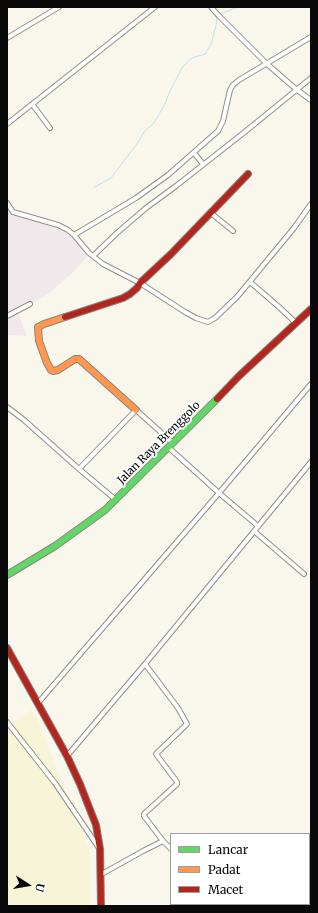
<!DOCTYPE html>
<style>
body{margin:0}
#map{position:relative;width:318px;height:913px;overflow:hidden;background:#f9f6ec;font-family:Merriweather,serif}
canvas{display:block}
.frame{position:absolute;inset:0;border:8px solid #090909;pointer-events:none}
.legend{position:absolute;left:170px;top:833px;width:140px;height:72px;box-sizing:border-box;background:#fff;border:1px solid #9d9d9d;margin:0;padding:5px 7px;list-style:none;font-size:12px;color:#090909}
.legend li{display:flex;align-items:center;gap:8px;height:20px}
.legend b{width:20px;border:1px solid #9d9d9d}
.north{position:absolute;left:8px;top:865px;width:40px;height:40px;-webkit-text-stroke:3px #fff;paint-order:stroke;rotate:102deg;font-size:11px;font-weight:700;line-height:16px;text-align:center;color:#090909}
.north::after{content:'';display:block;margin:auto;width:14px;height:18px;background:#090909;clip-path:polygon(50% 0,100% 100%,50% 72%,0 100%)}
</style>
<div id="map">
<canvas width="318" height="913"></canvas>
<div class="frame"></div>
<ul class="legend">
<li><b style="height:5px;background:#63d668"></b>Lancar</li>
<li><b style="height:5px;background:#ff974d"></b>Padat</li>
<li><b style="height:5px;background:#b3261e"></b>Macet</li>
</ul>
<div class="north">U</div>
</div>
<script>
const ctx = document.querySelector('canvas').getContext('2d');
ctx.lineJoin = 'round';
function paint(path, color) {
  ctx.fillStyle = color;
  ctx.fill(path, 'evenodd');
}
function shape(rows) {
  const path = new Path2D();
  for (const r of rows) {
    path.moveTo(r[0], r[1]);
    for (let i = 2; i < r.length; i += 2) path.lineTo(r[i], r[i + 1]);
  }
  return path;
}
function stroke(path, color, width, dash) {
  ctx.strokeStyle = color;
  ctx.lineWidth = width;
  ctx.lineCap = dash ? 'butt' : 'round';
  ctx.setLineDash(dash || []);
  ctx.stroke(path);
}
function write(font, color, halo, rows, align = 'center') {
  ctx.font = font + ' Merriweather,serif';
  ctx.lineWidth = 4;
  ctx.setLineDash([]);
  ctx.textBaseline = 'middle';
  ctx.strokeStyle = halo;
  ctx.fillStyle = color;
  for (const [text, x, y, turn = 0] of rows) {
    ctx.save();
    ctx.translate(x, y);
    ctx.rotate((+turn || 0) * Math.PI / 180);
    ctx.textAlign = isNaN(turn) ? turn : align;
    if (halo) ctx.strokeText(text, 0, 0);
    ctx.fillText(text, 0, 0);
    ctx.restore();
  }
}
const industrial = shape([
 [9,211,58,229,72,236,88,256,71,274,48,294,18,313,27,336,11,335,7,336,7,212]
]);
const farmland = shape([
 [33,709,90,852,90,906,7,906,7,727]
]);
const stream = shape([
 [220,14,238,7],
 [93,188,111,178,139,141,144,132,154,123,165,104,170,91,183,66,192,58,205,54,211,44,216,26,217,16]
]);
const street = shape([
 [211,7,219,16,267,64,297,90,311,100],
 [7,38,59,7],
 [32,104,50,128],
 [7,124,155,7],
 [194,153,203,164],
 [7,203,13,212,58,225,68,230,74,235,89,253,103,264,140,283,185,312,196,318,208,322,215,318,237,297,294,228,311,204],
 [211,213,233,231],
 [74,235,136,198,168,175,218,131,223,121,230,90,233,85,239,80,311,37],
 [93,256,117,233,146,208,176,186,246,131,311,78],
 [250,282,279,307,296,323],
 [7,316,30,304],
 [7,407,24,420,79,469,116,500],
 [168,447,219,493,258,526],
 [79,469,136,410,173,443],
 [254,531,304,574],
 [145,664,178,708,187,724,156,754,177,782,177,784,144,814,144,816,163,841,171,849],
 [38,703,219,493,311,384],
 [7,722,55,783,99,848],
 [67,756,145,664,311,462],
 [100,875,143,851,163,841],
 [227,904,229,906]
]);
const fast = shape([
 [7,575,55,546,105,510,217,399]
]);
const slow = shape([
 [65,317,44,324,38,327,39,341,47,363,51,370,53,371,58,370,75,359,79,359,136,410]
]);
const jam = shape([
 [65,317,123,298,130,294,137,288,140,283,171,254,248,174],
 [217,399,239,376,311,309],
 [7,648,67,756,80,784,96,825,100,849,101,906]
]);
const streetNames = [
 ["Jalan Raya Brenggolo",159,443,-45]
];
paint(industrial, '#f0e8eb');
paint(farmland, '#f7f4d7');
stroke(stream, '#c0e2f6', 1);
stroke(street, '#91908b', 6);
stroke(fast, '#888682', 8);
stroke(slow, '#888682', 8);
stroke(jam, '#888682', 8);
stroke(street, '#fefefc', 4);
stroke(fast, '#63d668', 6);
stroke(slow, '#ff974d', 6);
stroke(jam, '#b3261e', 6);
write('11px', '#090909', '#fff', streetNames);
</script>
